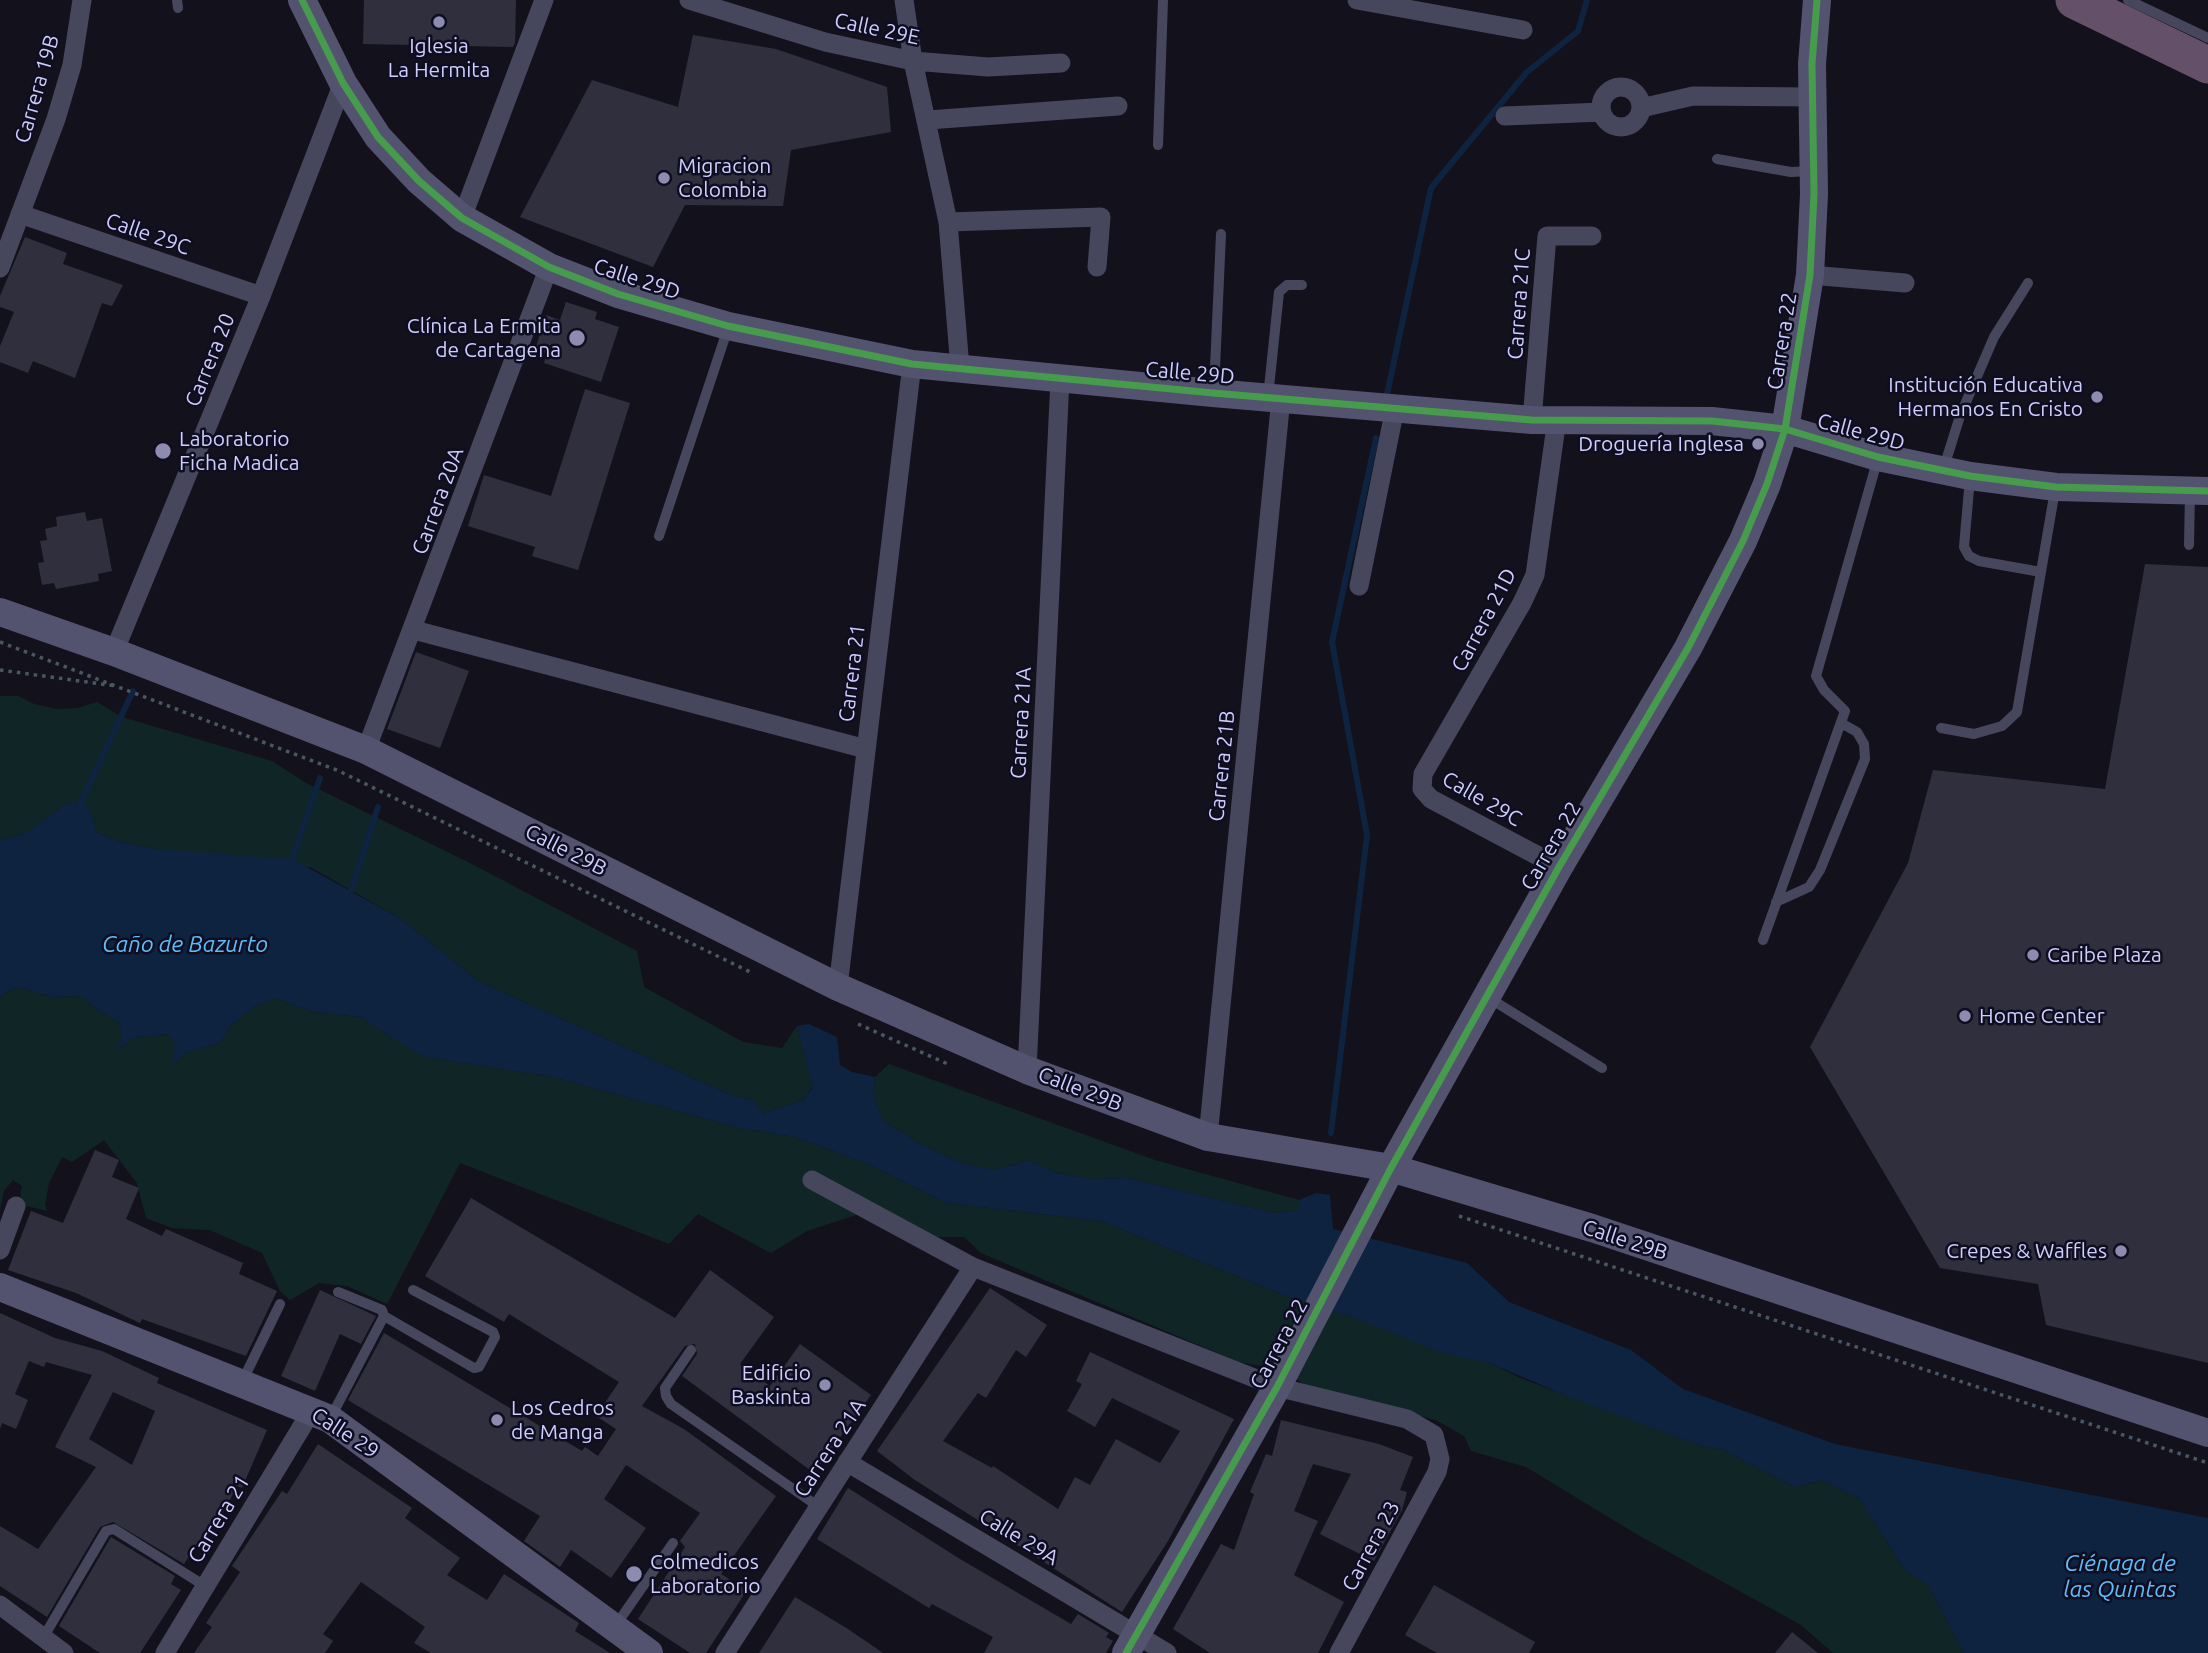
<!DOCTYPE html>
<meta charset="utf-8">
<style>
body{margin:0}
canvas{display:block;background:#12111c}
</style>
<canvas width="2208" height="1653"></canvas>
<script>
const ctx = document.querySelector('canvas').getContext('2d');
ctx.lineJoin = 'round';
function paint(path, color) {
  ctx.fillStyle = color;
  ctx.fill(path, 'evenodd');
}
function shape(rows) {
  const path = new Path2D();
  for (const r of rows) {
    if (r.length === 3) {
      path.moveTo(r[0] + r[2], r[1]);
      path.arc(r[0], r[1], r[2], 0, 2 * Math.PI);
      continue;
    }
    path.moveTo(r[0], r[1]);
    for (let i = 2; i < r.length; i += 2) path.lineTo(r[i], r[i + 1]);
  }
  return path;
}
function stroke(path, color, width, dash) {
  ctx.strokeStyle = color;
  ctx.lineWidth = width;
  ctx.lineCap = dash ? 'butt' : 'round';
  ctx.setLineDash(dash || []);
  ctx.stroke(path);
}
function write(font, color, halo, rows, align = 'center') {
  ctx.font = font + ' Ubuntu,sans-serif';
  ctx.lineWidth = 5;
  ctx.setLineDash([]);
  ctx.textBaseline = 'middle';
  ctx.strokeStyle = halo;
  ctx.fillStyle = color;
  for (const [text, x, y, turn = 0] of rows) {
    ctx.save();
    ctx.translate(x, y);
    ctx.rotate((+turn || 0) * Math.PI / 180);
    ctx.textAlign = isNaN(turn) ? turn : align;
    if (halo) ctx.strokeText(text, 0, 0);
    ctx.fillText(text, 0, 0);
    ctx.restore();
  }
}
const green = shape([
 [0,696,18,696,34,704,57,709,78,708,97,702,122,717,272,761,306,783,470,863,637,951,644,987,743,1042,782,1048,797,1026,813,1086,803,1100,763,1113,753,1100,733,1096,480,982,398,917,312,868,154,849,117,841,96,832,89,808,67,803,24,834,0,840],
 [20,987,51,997,83,996,93,1007,119,1022,122,1037,116,1050,135,1037,167,1034,175,1042,173,1066,185,1053,219,1043,230,1026,254,1007,275,998,313,1012,360,1017,425,1057,553,1077,739,1128,795,1137,868,1164,946,1203,1101,1221,1293,1299,1348,1315,1440,1351,1492,1364,1520,1378,1702,1446,1721,1449,1795,1487,1822,1480,1859,1498,1905,1570,1929,1586,1964,1653,1833,1653,1801,1625,1638,1535,1526,1467,1471,1451,1464,1436,1436,1420,1311,1388,1279,1369,1239,1362,981,1253,964,1237,912,1237,859,1214,807,1231,771,1253,698,1214,669,1244,460,1163,387,1304,347,1286,319,1283,290,1300,280,1291,262,1253,210,1230,172,1228,146,1218,137,1183,104,1140,72,1162,62,1157,49,1183,45,1205,47,1211,19,1204,22,1186,13,1180,4,1191,0,1210,0,998,4,993],
 [889,1064,1155,1160,1299,1200,1300,1210,1274,1213,1128,1178,1092,1179,1057,1173,1028,1160,996,1170,961,1163,919,1143,883,1121,873,1095,875,1077]
]);
const water = shape([
 [67,803,89,807,96,832,117,841,154,849,292,859,398,917,480,982,733,1096,753,1100,763,1113,803,1100,813,1087,797,1026,809,1024,837,1037,840,1065,852,1072,875,1077,873,1095,883,1121,919,1143,961,1163,996,1170,1028,1160,1057,1173,1092,1179,1128,1178,1274,1213,1299,1210,1299,1200,1316,1193,1330,1195,1333,1229,1467,1263,1509,1302,1631,1350,1683,1389,1835,1444,2208,1518,2208,1653,1964,1653,1929,1586,1905,1570,1859,1498,1822,1480,1795,1487,1721,1449,1702,1446,1572,1398,1492,1364,1440,1352,1348,1315,1293,1299,1101,1221,946,1203,868,1164,795,1137,739,1128,553,1077,424,1057,360,1017,313,1012,275,998,254,1007,230,1026,219,1043,185,1053,172,1067,175,1042,167,1034,135,1037,115,1051,122,1037,119,1022,93,1007,83,996,51,997,20,987,4,993,0,998,0,840,24,834]
]);
const stream = shape([
 [1387,394,1431,188,1526,73,1578,31,1587,0],
 [79,806,133,691],
 [292,859,320,778],
 [351,890,378,807],
 [1331,1133,1367,835,1332,642,1376,438]
]);
const building = shape([
 [364,0,516,0,515,43,513,47,363,44],
 [693,35,776,49,887,87,891,132,791,150,783,206,685,205,653,267,520,217,592,80,678,107],
 [25,237,67,253,63,264,123,285,112,306,102,303,75,378,33,361,28,373,0,362,0,346,14,312,0,307,0,296],
 [566,302,597,312,595,319,619,327,601,382,544,363,547,353,535,350,546,315,560,320],
 [585,389,630,403,578,570,532,556,535,547,468,526,484,475,551,496],
 [85,512,87,521,102,518,112,571,98,574,99,581,56,589,54,583,42,585,38,563,44,562,40,541,47,540,45,529,57,526,56,517],
 [2145,564,2208,567,2208,1363,2046,1325,2038,1284,1940,1268,1810,1047,1908,863,1933,770,2105,789],
 [416,652,469,671,440,748,387,729],
 [95,1150,119,1160,112,1177,139,1188,126,1219,162,1236,166,1229,243,1263,239,1274,277,1291,246,1356,142,1319,140,1323,76,1293,8,1270,31,1211,63,1223],
 [471,1198,675,1318,710,1270,774,1317,740,1364,770,1386,800,1344,871,1395,814,1473,682,1376,697,1354,695,1344,685,1346,642,1406,684,1429,776,1496,721,1574,747,1590,706,1653,690,1653,638,1619,685,1547,680,1541,700,1513,626,1465,604,1499,646,1528,611,1578,571,1550,560,1567,524,1541,540,1516,348,1400,384,1333,582,1451,585,1447,598,1456,616,1429,596,1416,619,1382,509,1314,504,1322,425,1276],
 [990,1288,1047,1325,1026,1357,1016,1350,986,1398,978,1393,943,1441,992,1468,993,1466,1058,1509,1075,1477,1090,1485,1116,1439,1160,1463,1180,1431,1112,1398,1095,1427,1067,1411,1082,1384,1076,1381,1090,1352,1234,1419,1168,1541,1122,1612,915,1480,877,1451],
 [320,1290,376,1316,361,1344,340,1334,315,1391,281,1376],
 [0,1313,55,1338,102,1351,159,1378,157,1383,267,1430,242,1488,237,1486,220,1519,215,1516,184,1564,113,1522,100,1527,47,1617,0,1586,0,1526,38,1549,96,1467,55,1447,92,1375,46,1362,44,1367,29,1361,15,1394,28,1400,16,1429,2,1423,0,1429],
 [113,1392,155,1411,132,1465,89,1439],
 [1281,1420,1379,1444,1413,1457,1400,1490,1407,1492,1402,1510,1374,1561,1320,1534,1351,1474,1313,1464,1294,1511,1318,1521,1294,1575,1344,1602,1318,1653,1210,1653,1173,1629,1221,1544,1234,1550,1254,1494,1250,1492,1266,1454,1272,1456],
 [318,1444,412,1508,405,1518,460,1558,447,1575,487,1600,504,1574,579,1623,575,1631,610,1653,431,1653,414,1643,425,1627,361,1582,323,1634,333,1641,325,1653,194,1653,212,1627,206,1623,240,1572,232,1566,282,1491,287,1494],
 [848,1488,960,1559,1071,1624,1078,1614,1109,1633,1106,1637,1113,1641,1106,1653,984,1653,993,1637,932,1604,929,1608,817,1539],
 [111,1537,175,1576,171,1584,181,1590,140,1653,100,1653,59,1626],
 [1434,1585,1535,1642,1529,1653,1437,1653,1405,1635],
 [795,1597,848,1629,883,1653,759,1653],
 [1792,1632,1818,1653,1775,1653]
]);
const path = shape([
 [0,642,339,771,750,972],
 [0,670,116,686],
 [858,1024,950,1065],
 [1459,1216,2208,1463]
]);
const lane = shape([
 [177,0,178,8],
 [2128,0,2208,38],
 [1158,145,1163,0],
 [1717,159,1791,172,1810,171],
 [1214,390,1221,234],
 [1268,397,1279,292,1287,285,1302,285],
 [1944,467,1960,416,1994,337,2028,283],
 [1970,478,1964,547,1969,556,1979,561,2041,572],
 [659,536,728,328],
 [2189,545,2190,493],
 [1941,728,1974,734,2002,726,2017,712,2055,490],
 [1776,902,1809,887,1820,870,1865,759,1864,744,1857,732,1841,723],
 [1763,940,1845,711,1824,690,1816,676,1878,458],
 [1489,998,1602,1068],
 [384,1316,474,1368,479,1367,495,1337,493,1332,413,1290],
 [691,1350,665,1388,666,1396,671,1404,819,1507],
 [242,1382,280,1304],
 [331,1417,384,1316,382,1310,338,1292],
 [616,1625,673,1543],
 [43,1638,106,1531,114,1529,205,1586]
]);
const street = shape([
 [689,0,825,42,913,61,988,67,1061,63],
 [904,0,913,61,948,222,960,368],
 [1357,0,1523,30],
 [1621,107,20],
 [1641,108,1693,96,1813,97],
 [1505,116,1602,112],
 [928,120,1118,106],
 [20,214,261,296],
 [462,218,544,0],
 [948,222,1101,217,1097,267],
 [0,268,56,119,72,65,82,0],
 [1810,275,1905,283],
 [1557,419,1535,575,1522,603,1423,774,1422,789,1431,799,1559,867],
 [1532,420,1547,236,1592,236],
 [1359,586,1395,408],
 [414,630,866,749],
 [114,652,261,296,343,83],
 [366,750,549,267],
 [838,987,912,364],
 [1027,1070,1060,379],
 [1208,1137,1281,398],
 [812,1180,973,1267,1277,1387,1407,1419,1434,1435,1440,1459,1437,1472,1339,1653],
 [0,1250,16,1206],
 [847,1462,1167,1653],
 [0,1605,64,1653],
 [165,1653,312,1410],
 [725,1653,973,1267]
]);
const secondary = shape([
 [302,0,343,83,378,137,419,181,462,218,549,267,618,294,728,326,912,364,1213,393,1532,420,1712,421,1785,429,1878,457,1970,476,2056,487,2208,491],
 [0,612,114,652,366,750,838,987,1027,1070,1208,1137,1391,1168,1592,1228,2208,1433],
 [0,1287,330,1419,649,1653],
 [1126,1653,1277,1387,1391,1168,1559,867,1688,648,1743,541,1767,484,1785,429,1810,275,1814,194,1812,64,1817,0]
]);
const highway = shape([
 [2074,0,2208,65]
]);
const cycleway = shape([
 [302,0,343,83,378,137,419,181,462,218,549,267,618,294,728,326,912,364,1213,393,1532,420,1712,421,1785,429,1878,457,1970,476,2056,487,2208,491],
 [1126,1653,1277,1387,1391,1168,1559,867,1688,648,1743,541,1767,484,1785,429,1810,275,1814,194,1812,64,1817,0]
]);
const markers = [
 [439,22,7,"#8d8baf"],
 [664,178,7,"#8d8baf"],
 [577,338,9,"#8d8baf"],
 [2097,397,7,"#8d8baf"],
 [1758,444,7,"#8d8baf"],
 [163,451,9,"#8d8baf"],
 [2033,955,7,"#8d8baf"],
 [1965,1016,7,"#8d8baf"],
 [2121,1251,7,"#8d8baf"],
 [825,1385,7,"#8d8baf"],
 [497,1420,7,"#8d8baf"],
 [634,1574,9,"#8d8baf"]
];
const streetNames = [
 ["Calle 29E",877,29,12],
 ["Carrera 19B",37,89,-74],
 ["Calle 29C",148,234,19],
 ["Calle 29D",637,279,18],
 ["Carrera 21C",1519,304,-86],
 ["Carrera 22",1782,341,-81],
 ["Carrera 20",210,360,-68],
 ["Calle 29D",1190,373,5],
 ["Calle 29D",1861,432,15],
 ["Carrera 20A",438,501,-70],
 ["Carrera 21D",1484,620,-62],
 ["Carrera 21",852,673,-83],
 ["Carrera 21A",1021,723,-87],
 ["Carrera 21B",1222,766,-84],
 ["Calle 29C",1482,799,30],
 ["Carrera 22",1551,846,-60],
 ["Calle 29B",566,850,27],
 ["Calle 29B",1080,1089,21],
 ["Calle 29B",1625,1240,18],
 ["Carrera 22",1279,1344,-62],
 ["Calle 29",345,1433,33],
 ["Carrera 21A",830,1448,-57],
 ["Carrera 21",219,1519,-59],
 ["Calle 29A",1019,1537,31],
 ["Carrera 23",1371,1546,-62]
];
const poiNames = [
 ["Iglesia",439,46,"center"],
 ["La Hermita",439,70,"center"],
 ["Migracion",678,166],
 ["Colombia",678,190],
 ["Clínica La Ermita",561,326,"right"],
 ["de Cartagena",561,350,"right"],
 ["Institución Educativa",2083,385,"right"],
 ["Hermanos En Cristo",2083,409,"right"],
 ["Laboratorio",179,439],
 ["Ficha Madica",179,463],
 ["Droguería Inglesa",1744,444,"right"],
 ["Caribe Plaza",2047,955],
 ["Home Center",1979,1016],
 ["Crepes & Waffles",2107,1251,"right"],
 ["Edificio",811,1373,"right"],
 ["Baskinta",811,1397,"right"],
 ["Los Cedros",511,1408],
 ["de Manga",511,1432],
 ["Colmedicos",650,1562],
 ["Laboratorio",650,1586]
];
const waterNames = [
 ["Caño de Bazurto",185,944],
 ["Ciénaga de",2120,1563],
 ["las Quintas",2120,1589]
];
paint(green, '#102626');
paint(water, '#0d2340');
stroke(stream, '#0d2340', 6);
paint(building, '#302f3e');
stroke(path, '#485763', 3.5, [3.5, 5]);
stroke(lane, '#46475d', 10);
stroke(street, '#46475d', 19);
stroke(secondary, '#53536f', 28);
stroke(highway, '#645068', 37);
stroke(cycleway, '#469c4c', 7);
for (const [x, y, r, color] of markers) {
  const dot = new Path2D();
  dot.arc(x, y, r, 0, 2 * Math.PI);
  ctx.fillStyle = color;
  ctx.fill(dot);
  stroke(dot, '#0f0d20', 2.5);
}
write('21px', '#cfcdfe', '#0f0d20', streetNames);
write('21px', '#cfcdfe', '#0f0d20', poiNames, 'left');
write('italic 23px', '#5dbdfb', '#0f0d20', waterNames);
</script>
